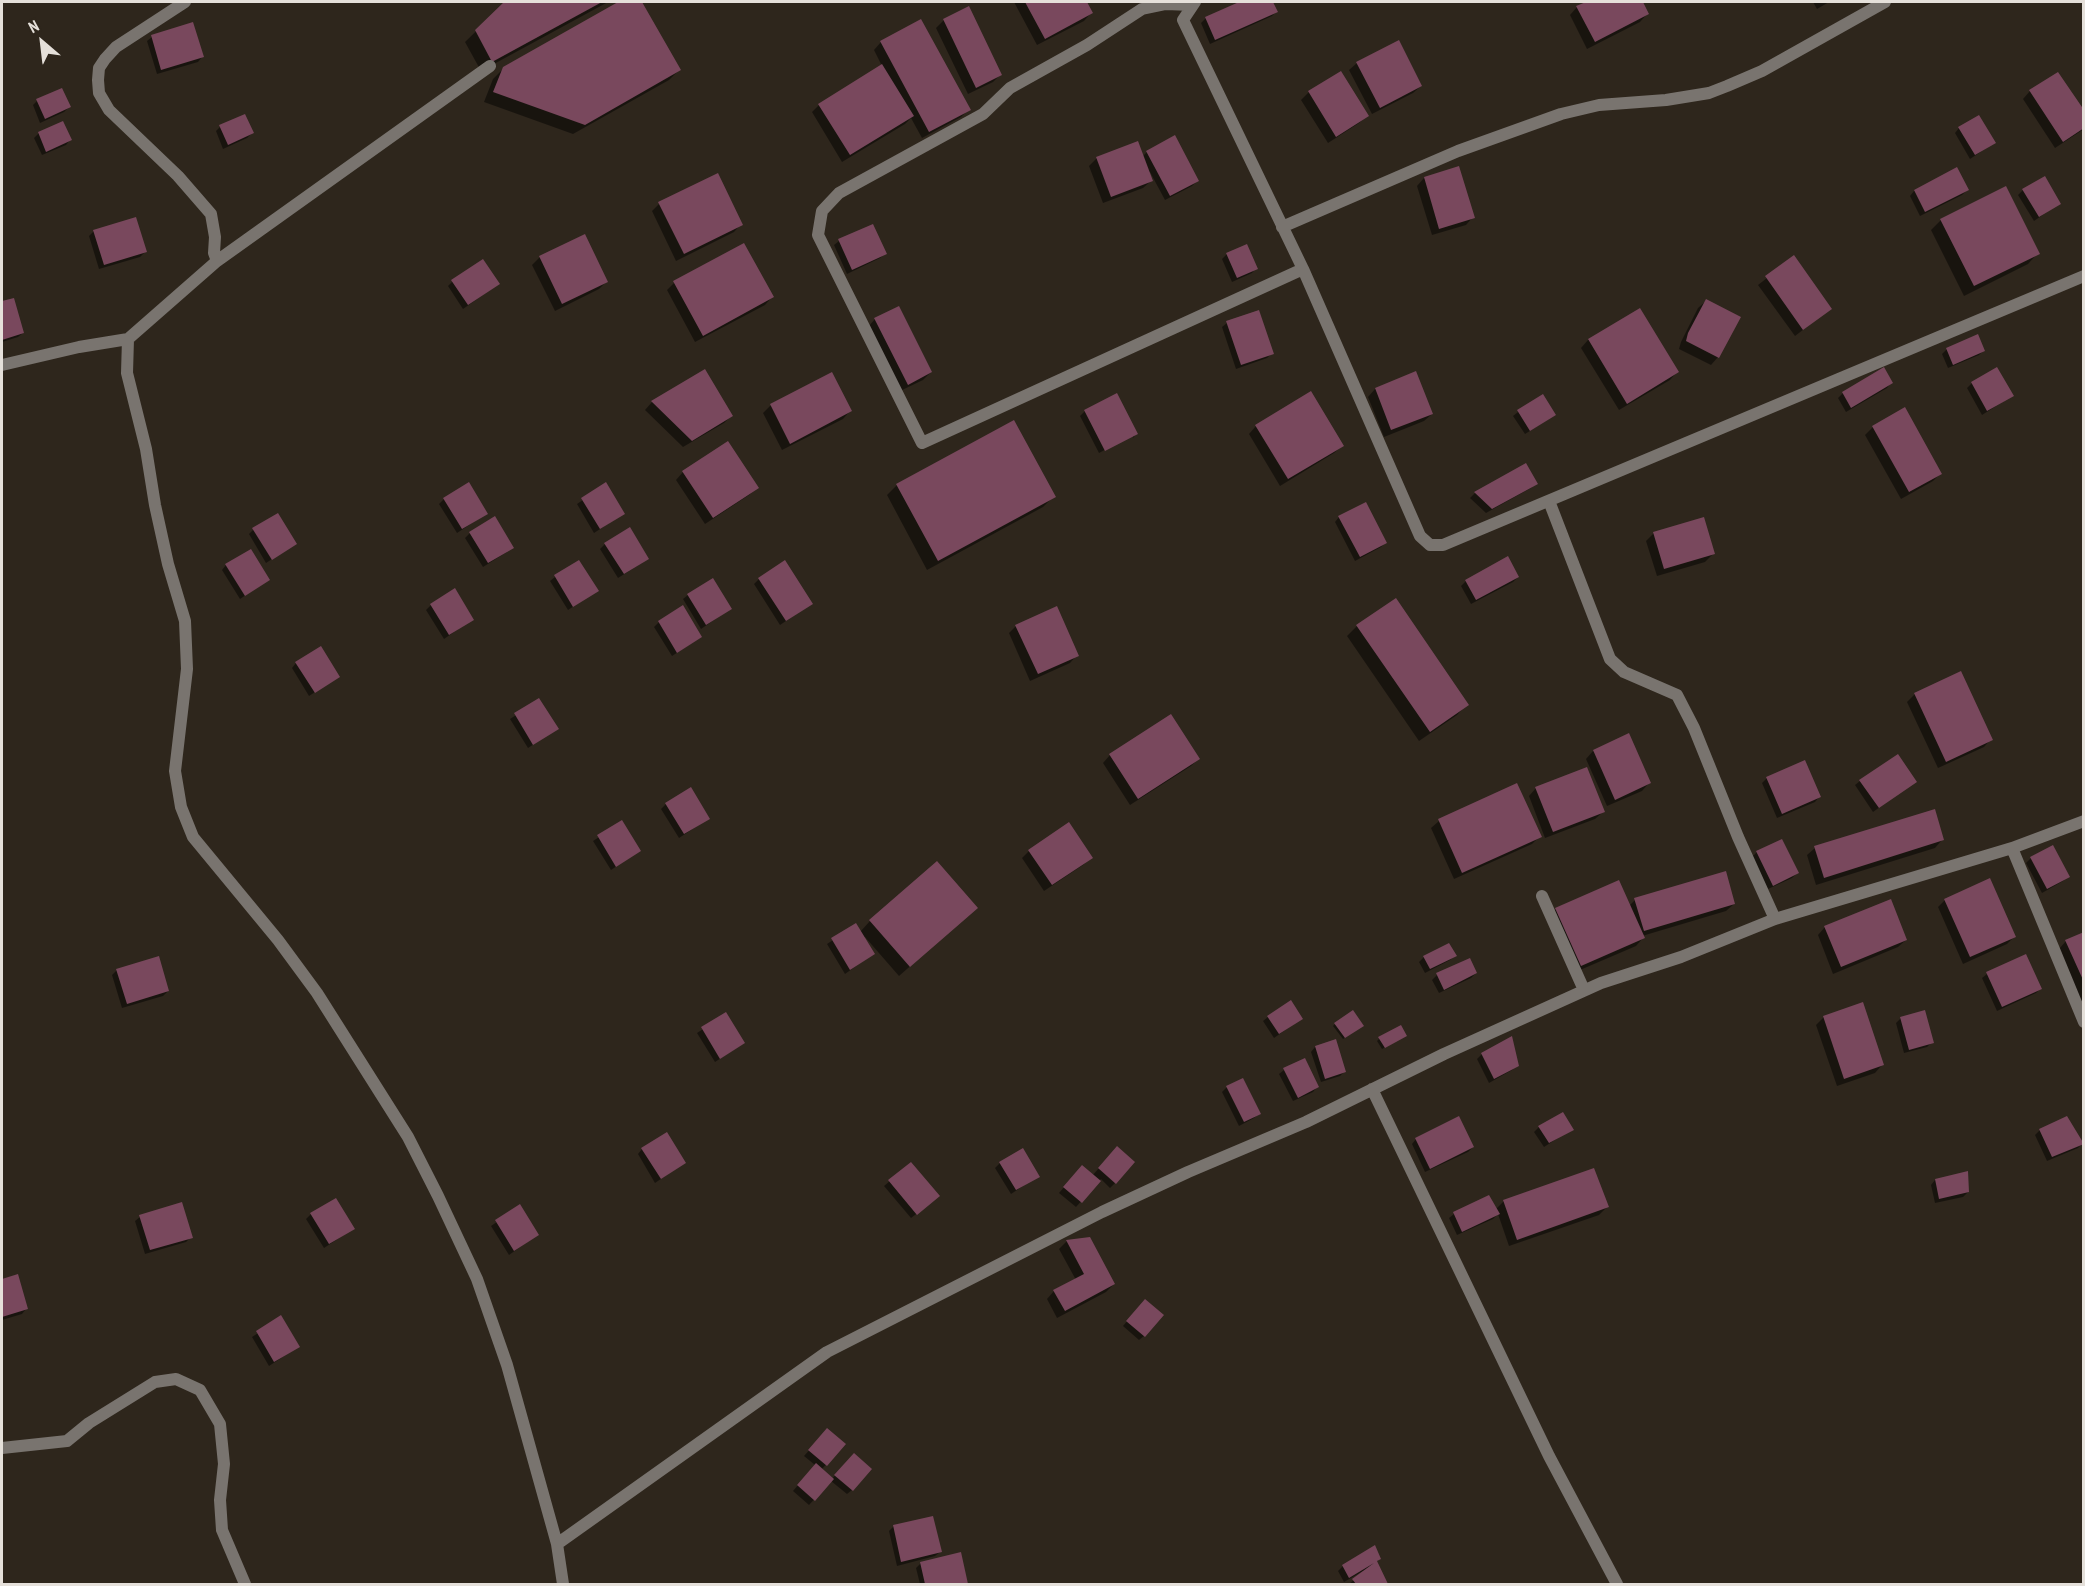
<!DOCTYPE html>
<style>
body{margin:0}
#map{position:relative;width:2085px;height:1586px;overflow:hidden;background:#2e261c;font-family:"PT Sans Narrow",sans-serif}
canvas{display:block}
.frame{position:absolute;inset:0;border:3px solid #e5e0da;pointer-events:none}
.north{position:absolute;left:12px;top:12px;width:60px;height:60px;-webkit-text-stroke:4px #2e261c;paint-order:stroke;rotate:332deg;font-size:16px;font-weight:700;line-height:24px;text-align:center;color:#e5e0da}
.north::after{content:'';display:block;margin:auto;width:21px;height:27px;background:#e5e0da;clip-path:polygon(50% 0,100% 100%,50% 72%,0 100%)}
</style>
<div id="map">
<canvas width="2085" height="1586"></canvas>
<div class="frame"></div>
<div class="north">N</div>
</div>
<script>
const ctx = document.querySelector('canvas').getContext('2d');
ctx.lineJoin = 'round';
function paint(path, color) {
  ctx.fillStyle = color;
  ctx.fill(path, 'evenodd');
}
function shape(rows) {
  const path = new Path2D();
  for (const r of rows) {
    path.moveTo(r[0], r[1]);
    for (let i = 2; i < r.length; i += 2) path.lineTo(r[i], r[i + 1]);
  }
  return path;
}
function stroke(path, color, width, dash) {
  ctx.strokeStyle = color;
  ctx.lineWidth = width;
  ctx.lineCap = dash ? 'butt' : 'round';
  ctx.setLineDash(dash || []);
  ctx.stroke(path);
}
const shadow = shape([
 [506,2,608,2,481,71,465,42],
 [621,2,640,2,679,70,669,80,573,134,484,102,493,79,504,68],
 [1014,2,1085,2,1091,13,1084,21,1037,45],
 [1243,2,1272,2,1276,12,1272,16,1210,44,1201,23,1206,18],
 [1589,2,1641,2,1647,14,1640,22,1587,49,1570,15,1577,7],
 [1813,2,1829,2,1817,9],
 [944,20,1000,75,993,82,968,94,936,28],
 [152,37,202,57,198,62,157,74,147,41],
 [881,42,969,109,961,117,922,138,911,118,905,124,842,162,812,112,819,105,882,66,874,50],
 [1357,63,1421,86,1413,93,1372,114,1349,70],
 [1340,73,1367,116,1359,123,1328,143,1301,100,1309,92],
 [2030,91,2084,113,2084,129,2055,148,2023,99],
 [37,101,69,107,64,112,40,123,33,105],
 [220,127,252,133,247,138,223,149,216,131],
 [1959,128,1994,143,1970,159,1955,133],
 [39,133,70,140,66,145,42,155,34,138],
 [1147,152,1197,181,1192,186,1165,200,1150,172,1148,172,1151,181,1143,188,1103,203,1089,166,1097,158,1142,157],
 [1956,169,1967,190,1962,195,1920,216,1910,196,1914,191],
 [1424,178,1473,217,1466,225,1432,235,1417,186],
 [2023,190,2060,203,2034,221,2018,195],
 [659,204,741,224,734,232,676,261,652,211],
 [1941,220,2038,253,2028,264,1964,296,1931,230],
 [94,231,145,252,140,257,99,269,89,236],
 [839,241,885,254,880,258,847,274,834,245],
 [1227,254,1256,268,1252,273,1232,282,1222,259],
 [540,257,606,282,599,289,555,311,532,265],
 [1794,257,1830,309,1795,336,1758,285],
 [452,282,493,288,463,309,448,286],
 [674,283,772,297,765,305,695,342,667,290],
 [13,300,23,333,18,337,2,342,2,303],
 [1706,301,1718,357,1711,365,1679,349,1681,342,1698,308],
 [1640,310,1677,372,1670,380,1619,410,1581,348,1588,340],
 [875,319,931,372,923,380,900,391,868,327],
 [1227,323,1272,353,1267,358,1236,369,1222,327],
 [1947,349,1983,351,1979,355,1948,368,1942,354],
 [1884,370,1891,383,1887,388,1846,412,1838,398,1843,393],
 [704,371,731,416,724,423,683,447,645,410,652,402],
 [1415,373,1432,414,1424,421,1384,437,1368,397,1375,389],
 [831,374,850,411,843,419,782,450,763,413,770,406],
 [1972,383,2012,396,1982,415,1967,388],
 [1904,409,1941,473,1933,481,1901,499,1865,435,1873,427],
 [1085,411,1136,434,1133,438,1133,435,1099,453,1080,416],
 [1518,412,1549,419,1525,434,1513,416],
 [1256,426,1342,446,1334,453,1280,486,1249,434],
 [1526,465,1536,483,1531,488,1486,513,1470,498,1475,493],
 [683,472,757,488,749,495,705,524,676,480],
 [605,485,623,514,594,533,577,504],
 [897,485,1054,496,1043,507,927,570,887,495],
 [444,499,486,514,457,533,439,504],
 [1339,517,1385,543,1381,547,1355,561,1335,522],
 [253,530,295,544,266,563,249,534],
 [470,533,507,552,483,567,465,538],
 [1654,533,1713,554,1705,562,1657,576,1646,541],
 [605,544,642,563,618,578,600,549],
 [226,565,268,580,240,599,222,570],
 [555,577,597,591,568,610,550,581],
 [1518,577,1513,582,1471,604,1461,586,1466,581],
 [759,579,811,604,780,625,754,584],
 [688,595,730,609,701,629,683,599],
 [431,605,473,619,444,639,426,610],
 [659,622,701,637,672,656,654,627],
 [1016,626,1077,655,1070,663,1030,681,1009,633],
 [1357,626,1467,704,1457,715,1419,741,1347,636],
 [296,663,338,677,309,696,292,668],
 [1960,673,1991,739,1984,747,1938,768,1907,702,1915,694],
 [539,700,557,729,528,748,510,719],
 [1593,751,1649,783,1642,791,1607,806,1586,759],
 [1110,755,1198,759,1191,766,1130,805,1103,763],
 [1767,778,1819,797,1815,802,1777,818,1762,783],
 [1860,781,1915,782,1873,812,1855,785],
 [1536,788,1603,812,1595,819,1545,838,1529,796],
 [666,804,708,819,679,838,661,809],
 [1439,821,1540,836,1532,844,1454,879,1431,828],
 [622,822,639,851,611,870,593,841],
 [1942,840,1935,848,1816,885,1807,855,1815,848],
 [1029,851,1091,858,1083,865,1044,891,1022,858],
 [1757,852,1797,873,1792,878,1768,889,1752,857],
 [2031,858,2068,877,2063,881,2042,893,2026,863],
 [1635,900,1734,904,1726,911,1642,936,1643,938,1636,946,1573,973,1548,917,1556,909,1629,906],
 [1945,900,2015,936,2007,944,1963,964,1938,907],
 [965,918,899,976,865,937,864,938,873,954,845,974,827,944,856,925,860,932,870,921],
 [1825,927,1906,940,1898,947,1833,974,1818,935],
 [2084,933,2084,1007,2059,949,2066,941],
 [1449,945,1455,956,1450,960,1425,973,1419,962,1424,957],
 [117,970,168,991,163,996,122,1008,112,975],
 [1476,973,1471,978,1439,993,1432,980,1437,975],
 [1987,974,2041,988,2036,993,1997,1011,1982,978],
 [726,1014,744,1043,715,1062,697,1033],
 [1268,1017,1301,1019,1274,1038,1263,1021],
 [1824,1017,1882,1065,1875,1073,1837,1086,1816,1025],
 [1901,1018,1932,1042,1927,1047,1904,1053,1896,1023],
 [1335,1024,1360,1027,1343,1039,1333,1026],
 [1404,1037,1382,1049,1377,1041,1379,1039],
 [1315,1047,1345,1071,1340,1076,1321,1082,1311,1052],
 [1482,1054,1517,1065,1512,1070,1489,1083,1477,1059],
 [1284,1070,1317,1087,1313,1092,1293,1101,1279,1074],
 [1242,1080,1259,1113,1254,1118,1239,1126,1222,1092,1226,1088],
 [2067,1118,2082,1144,2078,1148,2047,1161,2035,1135,2040,1130],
 [1539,1127,1572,1129,1544,1147,1534,1132],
 [1416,1139,1473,1147,1468,1152,1425,1172,1412,1144],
 [642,1149,684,1163,655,1183,638,1154],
 [1112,1153,1115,1183,1110,1188,1101,1179,1076,1207,1059,1193,1077,1172,1092,1176],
 [1000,1163,1038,1176,1011,1194,995,1168],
 [910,1164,933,1201,911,1218,884,1186],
 [1935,1180,1968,1192,1963,1197,1935,1203,1931,1185],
 [1504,1201,1607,1207,1599,1215,1509,1246,1498,1214,1493,1219,1457,1235,1449,1218,1454,1214,1495,1210],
 [520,1206,537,1235,509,1255,491,1226],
 [311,1214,353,1229,324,1248,306,1219],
 [140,1217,191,1237,186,1242,145,1254,135,1221],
 [1089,1238,1114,1284,1106,1292,1057,1318,1047,1299,1054,1291,1076,1280,1059,1249,1067,1241],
 [17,1276,26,1309,22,1314,2,1320,2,1281],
 [1141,1305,1144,1336,1139,1340,1123,1326],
 [281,1318,298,1347,269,1366,252,1337],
 [823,1435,844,1445,821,1470,832,1479,849,1459,852,1490,847,1494,831,1481,809,1505,793,1491,815,1465,804,1456],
 [932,1517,940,1552,935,1556,897,1566,889,1531,893,1527],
 [960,1554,967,1584,920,1584,916,1568,921,1563],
 [1379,1559,1376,1562,1386,1584,1349,1584,1364,1572,1363,1571,1344,1582,1338,1571,1343,1566]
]);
const building = shape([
 [504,2,602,2,492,62,475,30],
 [618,2,642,2,681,70,585,125,493,92,503,67],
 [1025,2,1087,2,1093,13,1045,39],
 [1239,2,1273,2,1278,12,1215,40,1205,17],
 [1586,2,1643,2,1649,14,1595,42,1576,6],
 [969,6,1002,75,976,88,943,19],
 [921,19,971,110,929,132,880,41],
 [193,22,204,57,161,70,151,35],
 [1399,40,1422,86,1380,108,1356,62],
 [882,64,914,116,850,155,818,104],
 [1341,71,1369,116,1336,137,1308,91],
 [2058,72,2084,110,2084,128,2063,142,2029,90],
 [62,88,71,107,45,119,36,99],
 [245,114,254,133,228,145,219,125],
 [1979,115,1996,143,1975,155,1958,127],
 [63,121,72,140,46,152,38,132],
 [1175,135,1199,181,1170,196,1146,151],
 [1138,141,1153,181,1111,197,1096,157],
 [1459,166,1475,218,1439,229,1424,177],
 [1957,167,1969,190,1925,212,1914,190],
 [718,173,743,225,684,254,658,202],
 [2045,176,2061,204,2039,217,2022,189],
 [2006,186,2040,254,1974,286,1940,219],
 [136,217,147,252,104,265,93,230],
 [873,224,887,254,852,270,838,239],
 [585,234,608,282,562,304,539,256],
 [744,243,774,297,703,336,673,281],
 [1247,244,1258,269,1237,278,1226,253],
 [1794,255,1832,309,1803,330,1765,276],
 [483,259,500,284,468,305,451,280],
 [14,298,24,333,2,340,2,301],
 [1706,299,1741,317,1719,358,1686,341,1688,333],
 [899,306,932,372,908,385,874,318],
 [1640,308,1679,372,1627,404,1588,339],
 [1259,310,1274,354,1241,365,1226,321],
 [1978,334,1985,351,1953,365,1946,348],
 [1884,367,1893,383,1851,408,1842,392],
 [1997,367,2014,396,1987,411,1971,382],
 [705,369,733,416,692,441,651,401],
 [1416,371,1433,414,1391,430,1375,388],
 [832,372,852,411,790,444,770,404],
 [1311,391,1344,446,1288,479,1255,425],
 [1117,393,1138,434,1105,451,1084,410],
 [1543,394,1556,415,1530,431,1517,410],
 [1905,407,1942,474,1909,492,1872,426],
 [1014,420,1056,497,938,561,896,484],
 [728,441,759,488,713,518,682,471],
 [1526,463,1538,484,1492,509,1474,492],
 [469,482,488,514,462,529,443,498],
 [606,482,625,514,600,529,581,498],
 [1366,502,1387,543,1360,557,1338,516],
 [278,513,297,544,272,560,252,528],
 [495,516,514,548,488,563,469,532],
 [1704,517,1715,554,1664,569,1653,532],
 [630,527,649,559,624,574,604,543],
 [251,549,270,580,245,596,225,564],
 [1508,556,1519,577,1476,600,1465,580],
 [579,560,599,591,573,607,554,575],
 [785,560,813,604,786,621,758,578],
 [713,578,732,609,706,625,687,594],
 [455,588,474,620,449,635,430,604],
 [1396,598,1469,705,1430,732,1356,625],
 [683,605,702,637,677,653,658,621],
 [1057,606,1079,656,1038,674,1015,625],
 [321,646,340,677,315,693,295,662],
 [1961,671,1993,740,1946,762,1914,693],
 [539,698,559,729,533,745,514,713],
 [1171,714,1200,759,1138,799,1109,754],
 [1629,733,1651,783,1615,800,1593,750],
 [1898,754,1917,782,1879,808,1859,780],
 [1805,760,1821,797,1782,814,1766,777],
 [1587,767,1605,812,1553,832,1535,787],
 [1517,783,1542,837,1462,873,1438,819],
 [691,787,710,819,684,834,665,803],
 [1935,809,1944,840,1824,878,1814,846],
 [622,820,641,851,616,867,597,835],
 [1069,822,1093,858,1052,885,1028,850],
 [1782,839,1799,873,1773,886,1756,851],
 [2053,845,2070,877,2047,889,2030,857],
 [937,861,978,908,910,967,869,920],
 [1726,871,1735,904,1644,931,1634,898],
 [1990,878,2016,937,1970,957,1944,899],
 [1619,880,1645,938,1581,966,1555,908],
 [1891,899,1907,940,1841,967,1824,926],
 [856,923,875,954,850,970,831,938],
 [2084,932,2084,982,2065,940],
 [1449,943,1457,956,1430,969,1423,956],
 [2026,954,2042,989,2002,1007,1986,972],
 [159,956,169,991,127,1004,116,969],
 [1470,958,1477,973,1444,990,1436,973],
 [1291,1000,1303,1019,1279,1034,1267,1016],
 [1863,1002,1884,1065,1844,1079,1823,1016],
 [1353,1010,1364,1026,1345,1038,1334,1023],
 [1925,1010,1934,1043,1909,1050,1900,1017],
 [726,1012,745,1043,720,1059,701,1027],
 [1401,1025,1407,1036,1385,1048,1378,1037],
 [1512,1036,1519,1066,1494,1079,1481,1053],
 [1336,1039,1346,1072,1325,1079,1315,1046],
 [1305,1058,1319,1087,1298,1098,1283,1068],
 [1243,1078,1261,1114,1244,1122,1226,1086],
 [1563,1112,1574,1130,1549,1143,1538,1126],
 [1459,1116,1474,1147,1430,1169,1415,1138],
 [2067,1116,2084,1144,2052,1157,2039,1129],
 [667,1132,686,1163,661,1179,641,1148],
 [1117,1146,1135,1162,1116,1184,1098,1168],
 [1023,1148,1040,1177,1016,1190,999,1162],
 [911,1162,940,1196,917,1215,888,1180],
 [1082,1165,1101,1181,1082,1203,1063,1187],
 [1594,1168,1609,1207,1517,1240,1503,1200],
 [1968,1171,1969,1192,1939,1199,1935,1179],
 [1489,1195,1500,1214,1462,1232,1453,1212],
 [336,1198,355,1229,329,1244,310,1213],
 [182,1202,193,1238,150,1250,139,1215],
 [520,1204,539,1235,514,1251,495,1220],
 [1090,1237,1115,1284,1065,1311,1053,1290,1084,1274,1066,1240],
 [18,1274,28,1309,2,1317,2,1279],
 [1145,1299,1164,1315,1145,1337,1126,1321],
 [281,1315,300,1347,274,1362,256,1331],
 [827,1428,846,1444,827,1466,808,1450],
 [854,1453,872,1469,853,1491,834,1475],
 [816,1463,834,1479,815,1501,797,1485],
 [933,1516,942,1552,901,1562,893,1525],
 [1375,1545,1381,1559,1377,1561,1388,1584,1356,1584,1352,1579,1374,1563,1349,1578,1342,1565],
 [961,1552,968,1584,925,1584,920,1562]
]);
const minor = shape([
 [185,2,116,47,105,59,99,68,98,80,99,93,109,110,178,176,211,214,215,237,214,253,217,261],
 [1195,2,1183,20,1303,269,1420,536,1430,545,1443,545,2084,276],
 [1191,5,1166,4,1142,9,1087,45,1010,88,983,114,839,193,822,211,818,235,922,443,1303,269],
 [1282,227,1458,151,1561,114,1599,105,1666,100,1709,93,1727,86,1762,71,1885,2],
 [128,339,127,373,146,449,155,505,168,564,185,621,187,669,175,771,181,807,193,837,278,940,317,993,408,1137,438,1196,477,1279,507,1365,557,1544,563,1584],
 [2,365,79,347,128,339,217,261,490,66],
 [1549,501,1610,659,1624,672,1677,695,1694,728,1738,837,1775,919],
 [2012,848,2084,1022],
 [1542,896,1584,990],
 [1372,1089,1549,1456,1617,1584],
 [2,1448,67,1441,89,1423,155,1382,176,1379,200,1390,220,1424,224,1464,220,1500,222,1530,245,1584],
 [557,1544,827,1352,1102,1212,1188,1172,1306,1122,1444,1054,1601,983,1681,957,1775,919,2012,848,2084,821]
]);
paint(shadow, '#0007');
paint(building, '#79485d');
stroke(minor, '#79746f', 12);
</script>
